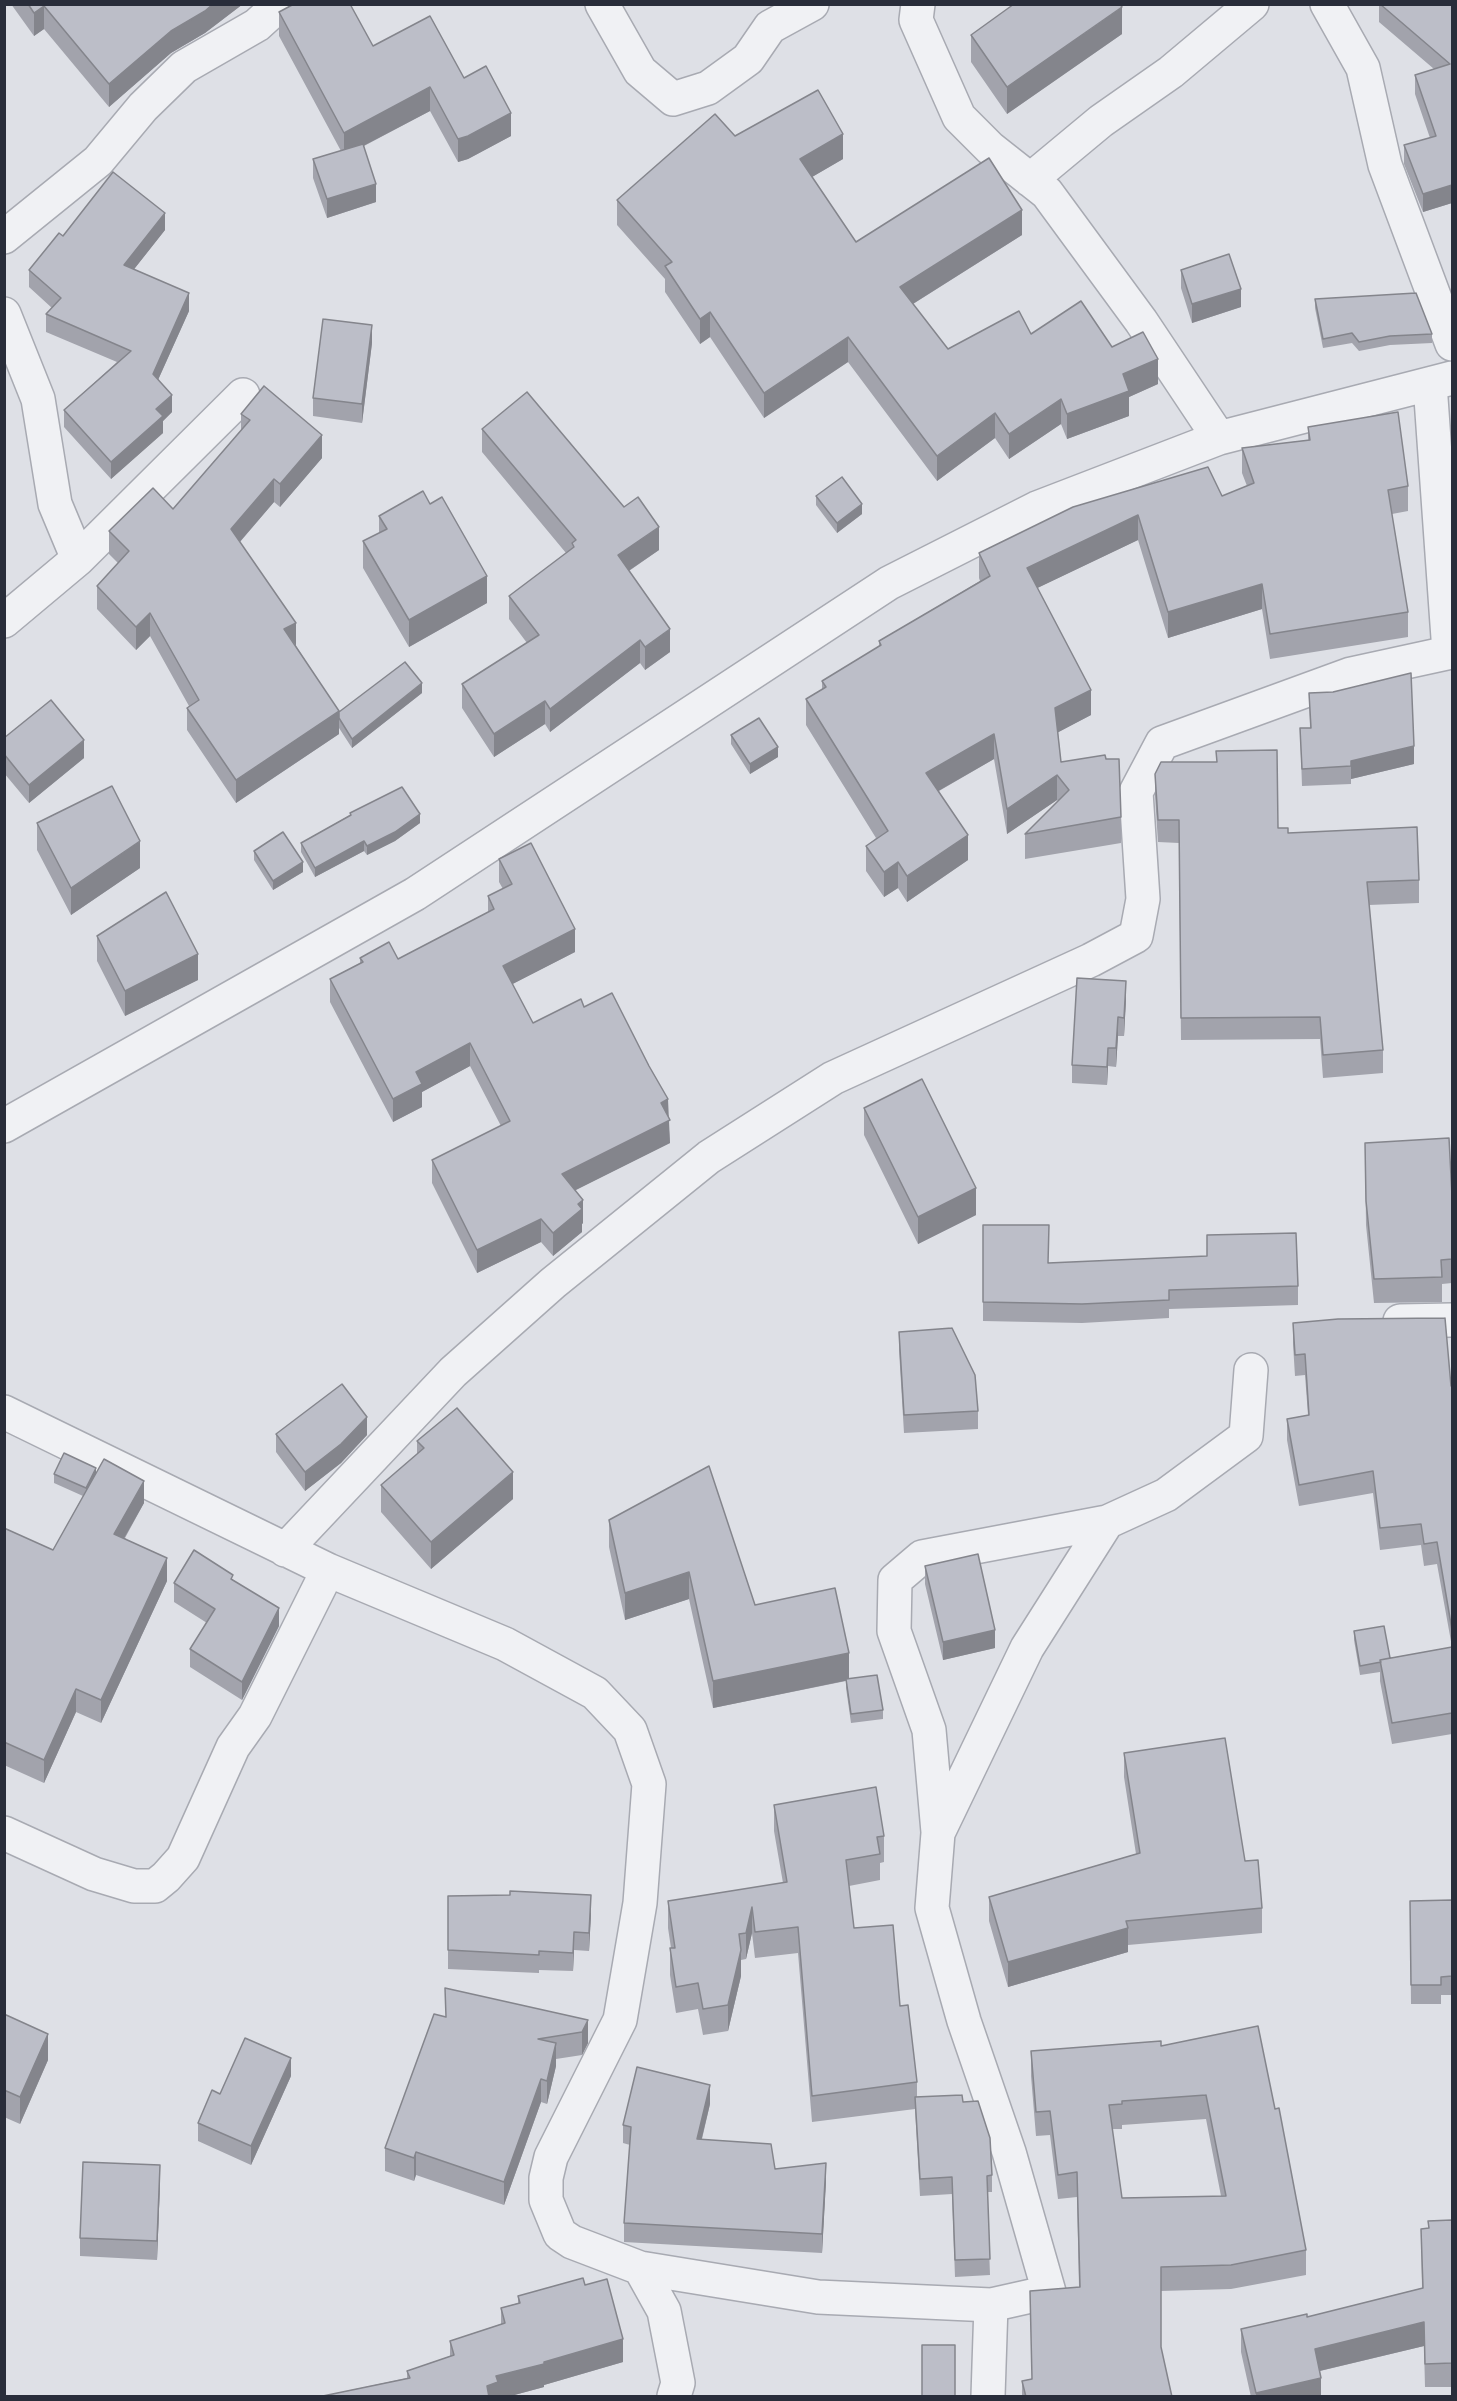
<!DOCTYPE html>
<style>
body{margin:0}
#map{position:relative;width:1457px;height:2401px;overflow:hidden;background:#dee0e6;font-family:Helvetica,sans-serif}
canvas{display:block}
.frame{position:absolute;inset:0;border:6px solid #292d3a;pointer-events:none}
</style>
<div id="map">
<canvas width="1457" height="2401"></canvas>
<div class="frame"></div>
</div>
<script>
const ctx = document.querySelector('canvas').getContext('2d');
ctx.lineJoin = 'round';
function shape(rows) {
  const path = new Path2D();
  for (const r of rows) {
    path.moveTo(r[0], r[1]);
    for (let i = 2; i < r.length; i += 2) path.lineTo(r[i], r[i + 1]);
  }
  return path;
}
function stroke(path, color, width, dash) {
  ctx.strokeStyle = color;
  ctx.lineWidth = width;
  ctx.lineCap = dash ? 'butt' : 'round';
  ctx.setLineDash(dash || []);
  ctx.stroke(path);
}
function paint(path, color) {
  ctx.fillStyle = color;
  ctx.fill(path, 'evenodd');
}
const minor = shape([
 [602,4,640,71,673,99,708,88,748,59,770,27,812,4],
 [918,4,916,20,959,117,990,148,1047,193,1141,321,1219,438],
 [1327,4,1363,68,1385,165,1452,344],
 [1030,180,1101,121,1171,72,1252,4],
 [4,237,98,161,143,107,184,67,257,25,280,4],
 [4,314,38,399,55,504,78,559],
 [1430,384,1449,652],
 [4,621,78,559,243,395],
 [4,1126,415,894,889,583,1037,508,1219,438,1452,378],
 [1400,1321,1452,1320],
 [4,1412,328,1570,255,1716,233,1747,183,1858,166,1877,155,1886,134,1886,94,1874,4,1833],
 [285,1550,453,1372,553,1283,709,1157,833,1078,1091,960,1136,936,1143,899,1136,792,1162,743,1351,674,1452,652],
 [328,1570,505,1644,595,1693,630,1730,649,1784,640,1903,620,2020,551,2157,546,2178,546,2200,560,2234,572,2242,640,2268,818,2297,991,2305],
 [938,1832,929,1730,894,1631,895,1580,922,1557,1107,1522],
 [640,2268,664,2311,678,2383,674,2396],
 [988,2396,991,2305,1049,2292,1009,2152,964,2021,932,1908,938,1833,1027,1648,1107,1522,1166,1495,1246,1436,1251,1370]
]);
const wall = shape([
 [11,4,243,4,205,33,171,53,109,107,44,29,34,36],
 [1379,4,1452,4,1452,203,1423,212,1404,164,1404,145,1430,138,1415,94,1415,75,1434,69,1379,22],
 [279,12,373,46,464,78,511,136,468,159,458,162,430,111,364,146,376,202,327,218,313,178,313,159,341,151,279,36],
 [1122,34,1007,114,971,62,971,35],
 [735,136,843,159,812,177,856,242,1022,235,913,304,948,349,1031,334,1112,347,1158,384,1129,397,1129,416,1067,439,1061,424,1009,459,995,438,937,481,848,362,764,418,710,337,700,344,665,292,665,279,617,225,617,200],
 [165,230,134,269,189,311,158,380,172,412,163,421,163,433,111,479,64,427,64,410,117,362,46,332,46,314,52,308,29,287,29,270,63,236],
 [1181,270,1241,307,1192,323,1181,288],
 [1315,299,1432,334,1432,343,1390,345,1359,351,1352,343,1323,348,1315,308],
 [372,343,362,423,313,416,313,398],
 [241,414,322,458,280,507,274,502,240,542,296,646,339,712,422,693,352,748,339,728,339,734,236,803,187,730,187,708,189,706,150,636,136,650,97,609,97,586,118,563,109,554,109,531,173,509,241,430],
 [1308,427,1408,486,1408,511,1392,514,1408,612,1408,637,1270,659,1262,609,1168,638,1138,540,1037,588,1091,715,1058,732,1061,762,1121,817,1121,843,1025,859,1025,834,1058,801,1057,800,1007,834,994,759,939,791,968,860,907,902,898,888,884,897,866,871,866,846,876,838,806,725,806,699,822,690,822,681,879,647,879,641,980,581,979,578,979,553,1222,496,1247,486,1242,473,1242,448,1308,440],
 [482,429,659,550,629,571,670,652,645,670,640,663,550,732,545,724,494,757,462,708,462,684,527,643,509,619,509,596,566,553,482,452],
 [816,496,862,514,837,533,816,505],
 [379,516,487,603,409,647,363,568,363,541,379,533],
 [1309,693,1414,764,1351,779,1351,784,1302,786,1300,728,1310,728],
 [731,735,778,757,750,774,731,744],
 [4,738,84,758,29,803,4,773],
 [1155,774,1288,833,1419,880,1419,903,1369,905,1383,1050,1383,1073,1323,1078,1320,1039,1181,1040,1179,843,1158,842,1155,796],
 [350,813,420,823,395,841,367,855,364,851,315,877,301,852,301,843,350,815],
 [37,823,140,868,71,915,37,850],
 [254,851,303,872,273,890,254,860],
 [499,859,575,952,512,984,533,1023,584,1007,668,1117,670,1143,575,1190,583,1223,582,1224,582,1232,553,1256,541,1242,477,1273,432,1183,432,1160,501,1126,470,1066,422,1092,422,1107,393,1122,330,1002,330,979,360,963,360,958,398,959,488,912,488,896,503,889,499,882],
 [97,936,198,980,125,1016,97,961],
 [1126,999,1124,1036,1118,1036,1116,1067,1108,1066,1107,1085,1072,1083,1072,1065],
 [864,1108,976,1215,918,1244,864,1135],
 [1365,1143,1452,1196,1452,1283,1442,1284,1442,1302,1374,1303,1366,1225],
 [983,1225,1049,1263,1298,1286,1298,1305,1169,1309,1169,1318,1082,1323,983,1321],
 [1293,1323,1452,1386,1452,1734,1392,1744,1380,1681,1380,1672,1360,1675,1354,1640,1354,1631,1390,1658,1452,1647,1437,1564,1424,1566,1421,1545,1380,1550,1373,1493,1299,1506,1287,1440,1287,1419,1308,1415,1305,1375,1295,1376,1293,1344],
 [899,1332,978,1411,978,1429,904,1433,899,1350],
 [276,1434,367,1435,341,1463,305,1491,276,1452],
 [417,1441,513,1499,431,1569,381,1512,381,1485,417,1454],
 [54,1474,96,1474,144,1503,125,1538,167,1581,101,1723,76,1712,44,1783,4,1765,4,1528,53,1550,83,1496,54,1483],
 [609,1520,755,1605,849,1679,883,1710,883,1719,851,1723,846,1688,846,1681,713,1708,689,1599,625,1620,609,1547],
 [925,1566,995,1648,943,1660,925,1584],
 [233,1580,279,1626,242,1700,190,1667,190,1649,207,1623,174,1602,174,1583],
 [1124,1753,1245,1861,1262,1908,1262,1933,1128,1945,1128,1952,1008,1987,989,1921,989,1897,1136,1854,1124,1777],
 [774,1805,884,1836,884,1862,880,1863,880,1880,849,1886,854,1928,900,2006,917,2082,917,2097,963,2102,992,2175,992,2192,987,2192,990,2275,955,2277,952,2194,920,2196,915,2109,812,2122,798,1953,755,1958,752,1933,746,1959,741,1960,741,1976,728,2031,703,2035,698,2009,676,2013,670,1975,670,1948,671,1948,668,1928,668,1901,783,1883,774,1831],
 [448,1896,591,1914,589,1951,574,1950,573,1971,539,1970,539,1973,448,1969],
 [1452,1900,1452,1995,1441,1995,1441,2004,1411,2004,1410,1901],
 [4,2014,48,2060,20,2124,4,2117],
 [446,2017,588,2020,588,2043,582,2055,556,2059,556,2066,547,2104,541,2102,504,2205,416,2175,414,2181,385,2171,385,2148],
 [1161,2046,1275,2109,1306,2250,1306,2275,1231,2289,1161,2291,1161,2347,1172,2397,1022,2397,1022,2381,1031,2379,1079,2287,1077,2197,1058,2199,1050,2135,1036,2136,1031,2076,1031,2051],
 [1206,2119,1221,2196,1122,2198,1112,2129,1122,2129,1122,2125],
 [291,2076,251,2165,198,2141,198,2123,220,2094],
 [710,2104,702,2139,775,2169,826,2181,822,2253,624,2242,624,2223,630,2145,623,2143,623,2125],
 [160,2183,157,2260,80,2256,80,2238],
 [1452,2220,1452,2387,1425,2387,1424,2346,1320,2371,1321,2397,1251,2397,1241,2352,1241,2329,1307,2317,1422,2288,1421,2229,1428,2228,1428,2221],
 [585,2285,623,2362,544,2385,544,2387,507,2397,318,2397,407,2378,407,2371,450,2356,450,2341,501,2324,501,2308,518,2303,518,2296]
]);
const shadedWall = shape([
 [213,4,243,4,205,33,171,53,109,107,109,84,171,31],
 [44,6,44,29,34,36,34,13],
 [1122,7,1122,34,1007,114,1007,87],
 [430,87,430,111,344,156,344,133],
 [511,113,511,136,468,159,458,162,458,139],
 [843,134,843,159,800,184,800,159],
 [376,184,376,202,327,218,327,199],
 [1452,185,1452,203,1423,212,1423,194],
 [1022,210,1022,235,900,312,900,287],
 [165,213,165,230,124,282,124,265],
 [1241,289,1241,307,1192,323,1192,304],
 [189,293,189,311,153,391,153,374],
 [710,312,710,337,700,344,700,319],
 [372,325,372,343,362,423,362,404],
 [848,337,848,362,764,418,764,393],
 [1158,359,1158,384,1129,397,1129,416,1067,439,1067,414,1123,374],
 [172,395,172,412,163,421,163,433,111,479,111,462,156,409],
 [1061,399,1061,424,1009,459,1009,434],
 [995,413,995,438,937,481,937,456],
 [322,435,322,458,280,507,280,484],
 [274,479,274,502,231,552,231,529],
 [862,504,862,514,837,533,837,523],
 [1138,515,1138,540,1027,593,1027,568],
 [659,527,659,550,618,578,618,555],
 [487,576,487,603,409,647,409,620],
 [1262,584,1262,609,1168,638,1168,612],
 [150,613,150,636,136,650,136,627],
 [296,623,296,646,284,629],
 [670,629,670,652,645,670,645,647],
 [640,640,640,663,550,732,550,709],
 [422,683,422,693,352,748,352,739],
 [1091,690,1091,715,1055,734,1055,708],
 [545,701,545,724,494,757,494,734],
 [339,711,339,734,236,803,236,780],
 [994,734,994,759,926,798,926,773],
 [84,740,84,758,29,803,29,785],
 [1414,746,1414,764,1351,779,1351,761],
 [778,747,778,757,750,774,750,764],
 [1057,775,1057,800,1007,834,1007,809],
 [420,814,420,823,395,841,367,855,367,846],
 [968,835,968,860,907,902,907,876],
 [140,841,140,868,71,915,71,888],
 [364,841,364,851,315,877,315,868],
 [303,862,303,872,273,890,273,881],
 [898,862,898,888,884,897,884,872],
 [575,929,575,952,503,989,503,966],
 [198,954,198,980,125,1016,125,991],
 [1126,981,1126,999,1124,1036,1124,1018],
 [1118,1017,1118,1036,1116,1067,1116,1048],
 [470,1043,470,1066,422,1092,422,1107,393,1122,393,1099,416,1072],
 [1108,1048,1108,1066,1107,1085,1107,1067],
 [668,1099,670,1143,562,1197,562,1174,661,1103],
 [976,1188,976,1215,918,1244,918,1217],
 [583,1200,583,1223,582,1224,582,1232,553,1256,553,1233,578,1204],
 [541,1219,541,1242,477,1273,477,1250],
 [367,1417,367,1435,341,1463,305,1491,305,1472],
 [96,1468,96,1477,86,1498,86,1488],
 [513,1472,513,1499,431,1569,431,1542],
 [144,1481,144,1503,114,1556,114,1534],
 [167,1558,167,1581,101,1723,101,1700],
 [689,1572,689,1599,625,1620,625,1593],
 [279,1608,279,1626,242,1700,242,1682],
 [995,1630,995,1648,943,1660,943,1642],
 [849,1653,849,1680,713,1708,713,1681],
 [76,1689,76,1712,44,1783,44,1760],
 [591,1895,591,1914,589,1951,589,1933],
 [752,1907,752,1933,746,1959,746,1933],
 [1128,1928,1128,1952,1008,1987,1008,1962],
 [574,1932,574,1950,573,1971,573,1953],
 [741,1950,741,1976,728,2031,728,2005],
 [588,2020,588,2043,582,2055,582,2032],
 [48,2034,48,2060,20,2124,20,2097],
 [556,2043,556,2066,547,2104,547,2081],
 [291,2058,291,2076,251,2165,251,2146],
 [541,2079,541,2102,504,2205,504,2182],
 [710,2085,710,2104,697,2158,697,2139],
 [416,2152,416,2175,414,2181,414,2158],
 [826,2163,826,2181,822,2253,822,2234],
 [160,2165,160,2183,157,2260,157,2241],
 [1424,2322,1424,2346,1315,2372,1315,2349],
 [623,2339,623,2362,544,2385,544,2387,507,2397,487,2397,487,2386,496,2376],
 [1321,2378,1321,2397,1256,2397,1256,2393]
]);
const building = shape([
 [28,4,213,4,205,11,171,31,109,84,44,6,34,13,28,4],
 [294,4,350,4,373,46,430,16,464,78,486,66,511,113,468,136,458,139,430,87,344,133,279,12,294,4],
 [1014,4,1120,4,1122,7,1007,87,971,35,1014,4],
 [1380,4,1452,4,1452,185,1423,194,1404,145,1436,136,1415,75,1450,64,1380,4],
 [818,90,843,134,800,159,856,242,989,158,1022,210,900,287,948,349,1019,311,1031,334,1081,301,1112,347,1143,332,1158,359,1123,374,1129,391,1067,414,1061,399,1009,434,995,413,937,456,848,337,764,393,710,312,700,319,665,266,672,262,617,200,715,114,735,136,818,90],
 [363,144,376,184,327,199,313,159,363,144],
 [113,172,165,213,124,265,189,293,153,374,172,395,156,409,163,416,111,462,64,410,131,351,46,314,61,298,29,270,59,233,63,236,113,172],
 [1229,254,1241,289,1192,304,1181,270,1229,254],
 [1416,293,1432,334,1390,336,1359,342,1352,333,1323,339,1315,299,1416,293],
 [323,319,372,325,362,404,313,398,323,319],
 [264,386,322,435,280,484,274,479,231,529,296,623,284,629,339,711,236,780,187,708,199,700,150,613,136,627,97,586,129,551,109,531,153,488,173,509,250,420,241,414,264,386],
 [527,392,624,507,638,497,659,527,618,555,670,629,645,647,640,640,550,709,545,701,494,734,462,684,539,635,509,596,574,547,572,543,576,540,482,429,527,392],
 [1398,412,1408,486,1388,490,1408,612,1270,634,1262,584,1168,612,1138,515,1027,568,1091,690,1055,708,1061,762,1105,755,1106,759,1119,759,1121,817,1025,834,1069,790,1057,775,1007,809,994,734,926,773,968,835,907,876,898,862,884,872,866,846,888,831,806,699,826,687,822,681,881,645,879,641,990,576,979,553,1073,507,1208,467,1222,496,1254,483,1242,448,1310,440,1308,427,1398,412],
 [842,477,862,504,837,523,816,496,842,477],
 [423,491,430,504,442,497,487,576,409,620,363,541,387,529,379,516,423,491],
 [405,662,422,683,352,739,339,718,339,712,405,662],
 [1411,673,1414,746,1351,761,1351,766,1302,769,1300,728,1311,728,1309,693,1333,692,1411,673],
 [51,700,84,740,29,785,4,754,4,738,51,700],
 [759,718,778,747,750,764,731,735,759,718],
 [1277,750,1278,828,1288,828,1288,833,1417,827,1419,880,1367,882,1383,1050,1323,1055,1320,1017,1181,1018,1179,820,1158,820,1155,774,1161,762,1217,762,1216,751,1277,750],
 [112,786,140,841,71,888,37,823,112,786],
 [402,787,420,814,395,832,367,846,364,841,315,868,301,843,351,815,350,813,402,787],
 [283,832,303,862,273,881,254,851,283,832],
 [531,843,575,929,503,966,533,1023,581,999,584,1007,612,993,649,1066,668,1099,661,1103,670,1120,562,1174,583,1200,578,1204,582,1209,553,1233,541,1219,477,1250,432,1160,510,1121,470,1043,416,1072,422,1084,393,1099,330,979,363,962,360,958,389,942,398,959,494,909,488,896,512,884,499,859,531,843],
 [166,892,198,954,125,991,97,936,166,892],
 [1077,978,1126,981,1124,1018,1118,1017,1116,1048,1108,1048,1107,1067,1072,1065,1077,978],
 [922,1079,976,1188,918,1217,864,1108,922,1079],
 [1449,1138,1452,1196,1452,1259,1441,1260,1442,1277,1374,1279,1366,1201,1365,1143,1449,1138],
 [983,1225,1049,1225,1048,1263,1207,1256,1207,1235,1296,1233,1298,1286,1169,1290,1169,1300,1082,1304,983,1302,983,1225],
 [1445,1318,1451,1386,1452,1386,1452,1630,1437,1542,1424,1544,1421,1524,1380,1528,1373,1471,1299,1485,1287,1419,1309,1415,1305,1354,1295,1355,1293,1323,1338,1319,1445,1318],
 [952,1328,975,1375,978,1411,904,1415,899,1332,952,1328],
 [342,1384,367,1417,341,1444,305,1472,276,1434,342,1384],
 [457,1408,513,1472,431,1542,381,1485,424,1448,417,1441,457,1408],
 [64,1453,96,1468,86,1488,54,1474,64,1453],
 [104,1459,144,1481,114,1534,167,1558,101,1700,76,1689,44,1760,4,1742,4,1528,53,1550,104,1459],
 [709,1466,755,1605,835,1588,849,1653,713,1681,689,1572,625,1593,609,1520,709,1466],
 [194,1550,233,1575,231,1579,279,1608,242,1682,190,1649,215,1609,174,1583,194,1550],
 [978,1554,995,1630,943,1642,925,1566,978,1554],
 [1384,1626,1390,1658,1380,1660,1381,1662,1360,1666,1354,1631,1384,1626],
 [1452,1647,1452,1713,1392,1723,1380,1660,1452,1647],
 [877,1675,883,1710,851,1714,846,1679,877,1675],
 [1225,1738,1245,1861,1258,1860,1262,1908,1126,1921,1128,1928,1008,1962,989,1897,1140,1853,1124,1753,1225,1738],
 [876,1787,884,1836,877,1837,880,1854,846,1860,854,1928,893,1925,900,2006,908,2005,917,2082,812,2096,798,1927,755,1932,752,1907,746,1933,739,1934,741,1950,728,2005,703,2009,698,1983,676,1987,670,1948,675,1948,668,1901,787,1882,774,1805,876,1787],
 [510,1891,591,1895,589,1933,574,1932,573,1953,539,1951,539,1955,448,1950,448,1896,510,1895,510,1891],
 [1452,1900,1452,1976,1441,1977,1441,1985,1411,1985,1410,1901,1452,1900],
 [445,1988,588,2020,582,2032,538,2039,556,2043,547,2081,541,2079,504,2182,416,2152,414,2158,385,2148,434,2014,446,2017,445,1988],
 [4,2014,48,2034,20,2097,4,2090,4,2014],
 [1258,2026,1275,2109,1279,2108,1306,2250,1231,2265,1161,2267,1161,2347,1172,2397,1026,2397,1022,2381,1032,2379,1030,2291,1080,2287,1077,2172,1058,2175,1050,2111,1036,2112,1031,2051,1161,2041,1161,2046,1258,2026],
 [1206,2095,1226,2196,1122,2198,1109,2105,1122,2104,1122,2101,1206,2095],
 [245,2038,291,2058,251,2146,198,2123,212,2090,220,2094,245,2038],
 [637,2067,710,2085,697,2139,771,2144,775,2169,826,2163,822,2234,624,2223,631,2127,623,2125,637,2067],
 [962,2095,963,2102,978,2101,990,2138,992,2175,987,2176,990,2259,955,2260,952,2177,920,2179,915,2097,962,2095],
 [83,2162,160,2165,157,2241,80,2238,83,2162],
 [1452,2220,1452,2363,1425,2364,1424,2322,1315,2349,1321,2378,1256,2393,1241,2329,1307,2314,1307,2317,1423,2288,1421,2229,1429,2228,1428,2221,1452,2220],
 [583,2278,585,2285,607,2279,623,2339,544,2362,544,2364,496,2376,498,2382,487,2386,489,2397,318,2397,410,2378,407,2371,454,2355,450,2341,505,2323,501,2308,520,2303,518,2296,583,2278],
 [922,2345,955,2345,955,2397,922,2397,922,2345]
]);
stroke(minor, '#a8aab2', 36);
stroke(minor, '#f0f1f4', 33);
paint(wall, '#a2a3ac');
paint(shadedWall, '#84858c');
paint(building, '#bcbec8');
stroke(building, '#84858c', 1.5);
</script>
